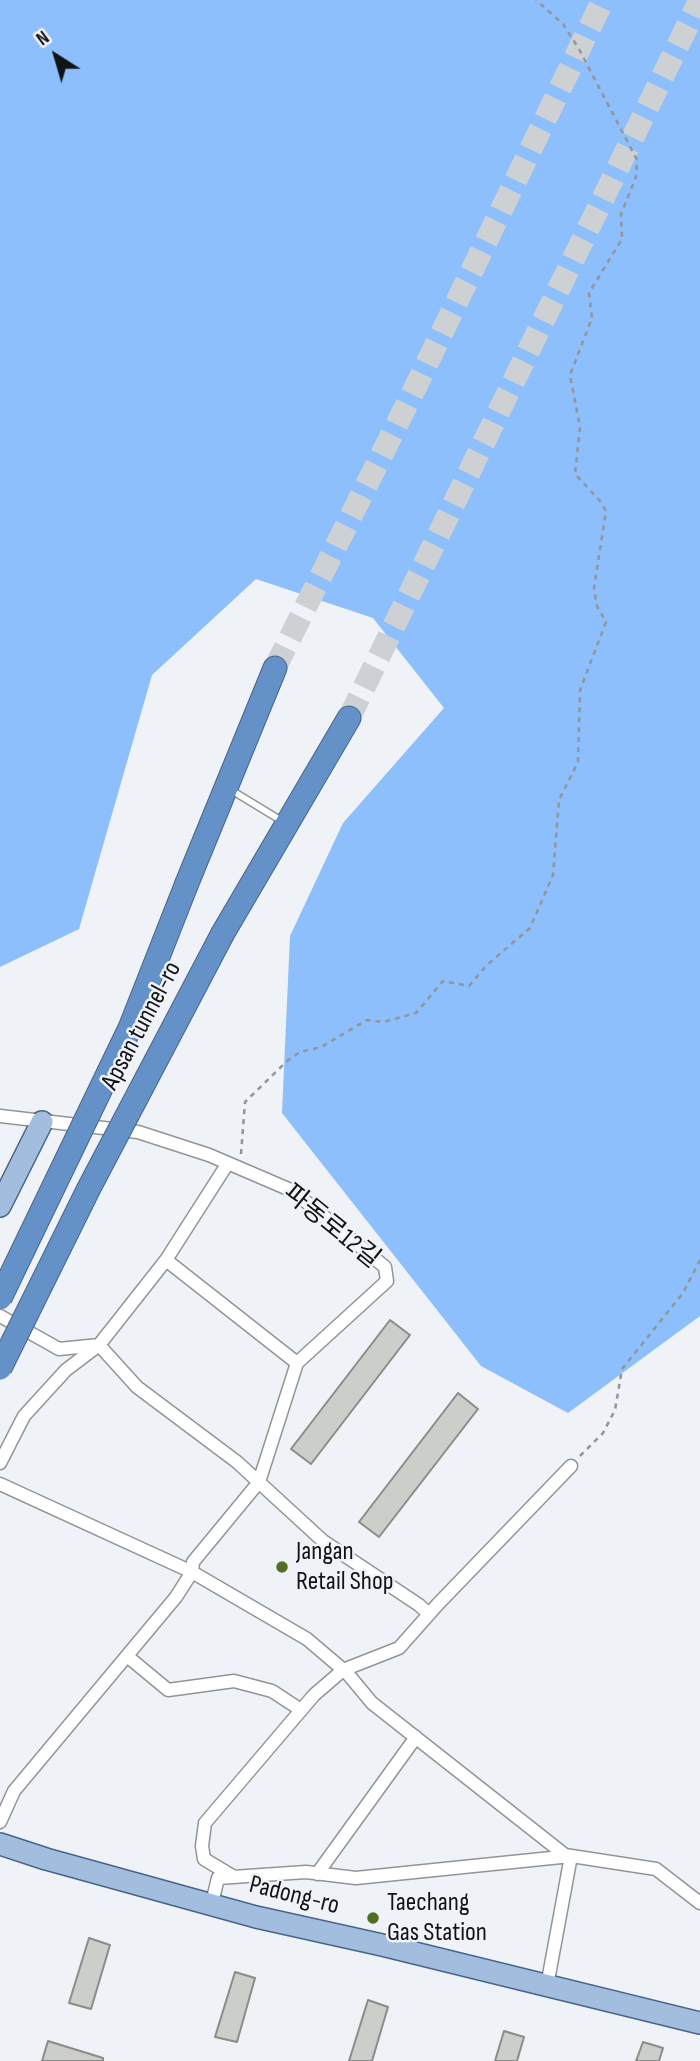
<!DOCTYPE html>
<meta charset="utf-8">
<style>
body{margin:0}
#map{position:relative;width:700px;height:2061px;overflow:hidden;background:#eff2f6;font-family:"Sofia Sans Condensed",sans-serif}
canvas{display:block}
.north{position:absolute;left:21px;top:21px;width:70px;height:70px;-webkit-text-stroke:5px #eff2f6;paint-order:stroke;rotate:323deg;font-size:19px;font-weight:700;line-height:28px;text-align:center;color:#121314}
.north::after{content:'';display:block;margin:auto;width:24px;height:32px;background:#121314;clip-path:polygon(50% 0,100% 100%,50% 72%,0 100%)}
</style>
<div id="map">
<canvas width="700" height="2061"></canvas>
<div class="north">N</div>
</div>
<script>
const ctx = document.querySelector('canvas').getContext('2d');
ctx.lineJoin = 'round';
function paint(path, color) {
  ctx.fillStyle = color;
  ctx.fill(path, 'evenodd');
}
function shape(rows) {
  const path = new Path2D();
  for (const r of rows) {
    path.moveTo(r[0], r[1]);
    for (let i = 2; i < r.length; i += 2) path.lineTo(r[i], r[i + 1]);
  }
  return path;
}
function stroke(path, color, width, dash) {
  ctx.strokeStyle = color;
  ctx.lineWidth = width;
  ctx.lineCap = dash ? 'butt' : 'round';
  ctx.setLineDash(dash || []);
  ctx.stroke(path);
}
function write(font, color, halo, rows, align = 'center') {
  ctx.font = font + ' "Sofia Sans Condensed","Noto Sans KR",sans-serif';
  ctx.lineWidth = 5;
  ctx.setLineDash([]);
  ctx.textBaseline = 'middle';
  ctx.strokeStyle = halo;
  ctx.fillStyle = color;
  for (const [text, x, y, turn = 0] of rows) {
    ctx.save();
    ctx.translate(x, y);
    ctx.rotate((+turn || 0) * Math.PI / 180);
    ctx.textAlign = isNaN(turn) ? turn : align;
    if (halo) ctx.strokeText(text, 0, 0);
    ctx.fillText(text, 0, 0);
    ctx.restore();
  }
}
const forest = shape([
 [0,0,700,0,700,1316,568,1413,481,1366,282,1113,290,936,343,823,444,708,373,618,256,579,152,675,79,929,0,967]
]);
const building = shape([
 [390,1320,410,1335,311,1464,291,1449,390,1320],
 [458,1393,478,1409,379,1537,359,1522,458,1393],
 [89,1938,110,1945,91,2009,69,2003,89,1938],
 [235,1972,255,1978,237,2042,215,2037,235,1972],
 [368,2000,388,2007,372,2061,349,2061,368,2000],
 [504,2031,524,2037,517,2061,495,2061,504,2031],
 [48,2041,103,2058,103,2061,42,2061,48,2041],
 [643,2042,663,2048,659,2061,636,2061,643,2042]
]);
const highwayTunnel = shape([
 [275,668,416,386,603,0],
 [349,718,700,0]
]);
const path = shape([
 [241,1154,245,1102,287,1061,300,1052,321,1047,367,1020,383,1022,416,1013,443,981,469,986,487,965,530,928,553,875,559,800,578,762,580,690,606,622,597,606,594,588,606,511,600,501,575,474,580,427,570,375,592,318,589,293,622,239,621,214,636,177,637,160,579,49,563,24,536,0],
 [580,1456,603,1433,615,1410,622,1369,683,1293,700,1260]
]);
const lane = shape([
 [231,790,282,821]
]);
const street = shape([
 [0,1116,138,1132,209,1155,293,1191,385,1267,387,1281,297,1363,259,1482,193,1562,192,1572,176,1597,14,1791,0,1822],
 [166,1260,297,1363],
 [0,1316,59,1349,99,1345,137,1387,237,1462,323,1541,419,1605,429,1614],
 [0,1463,24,1416,66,1370,99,1345,166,1260,228,1163],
 [0,1484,192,1572,307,1639,347,1673,372,1703,565,1855,656,1869,700,1903],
 [127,1656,168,1690,234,1681,272,1691,301,1710],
 [317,1874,416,1737],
 [234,1877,204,1859,202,1846,205,1823,314,1695,343,1670,399,1648,438,1604,571,1466],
 [212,1903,218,1878,306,1872,356,1878,571,1856,547,1986]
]);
const primary = shape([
 [0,1206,42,1122],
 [0,1844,46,1859,256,1917,382,1945,700,2023]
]);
const highway = shape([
 [187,883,275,668],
 [223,933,349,718]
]);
const highwayBridge = shape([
 [0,1298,130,1028,187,883],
 [0,1368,89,1188,223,933]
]);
const markers = [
 [282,1567,7,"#526e21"],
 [373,1918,7,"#526e21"]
];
const streetNames = [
 ["Apsan tunnel-ro",142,1026,-62],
 ["파동로12길",331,1227,39],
 ["Padong-ro",294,1896,14]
];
const poiNames = [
 ["Jangan",296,1552],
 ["Retail Shop",296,1582],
 ["Taechang",387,1903],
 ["Gas Station",387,1933]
];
paint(forest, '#8cbffb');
paint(building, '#ccceca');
stroke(building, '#8b8c89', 2);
stroke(highwayTunnel, '#ced1d4', 23, [23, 11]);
stroke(lane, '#929598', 9);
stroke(street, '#929598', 15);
stroke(primary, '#476588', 24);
stroke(highway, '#476588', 25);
stroke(path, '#939598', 2.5, [5, 5]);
stroke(lane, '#fff', 6);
stroke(street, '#fff', 12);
stroke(primary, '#a2bddd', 21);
stroke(highway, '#6491c7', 23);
stroke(highwayBridge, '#476588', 25, []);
stroke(highwayBridge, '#6491c7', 23);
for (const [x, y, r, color] of markers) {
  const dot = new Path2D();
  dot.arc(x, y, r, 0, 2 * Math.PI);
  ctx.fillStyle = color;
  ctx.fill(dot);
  stroke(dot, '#eff2f6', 2.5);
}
write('26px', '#121314', '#eff2f6', streetNames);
write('26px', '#121314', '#eff2f6', poiNames, 'left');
</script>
